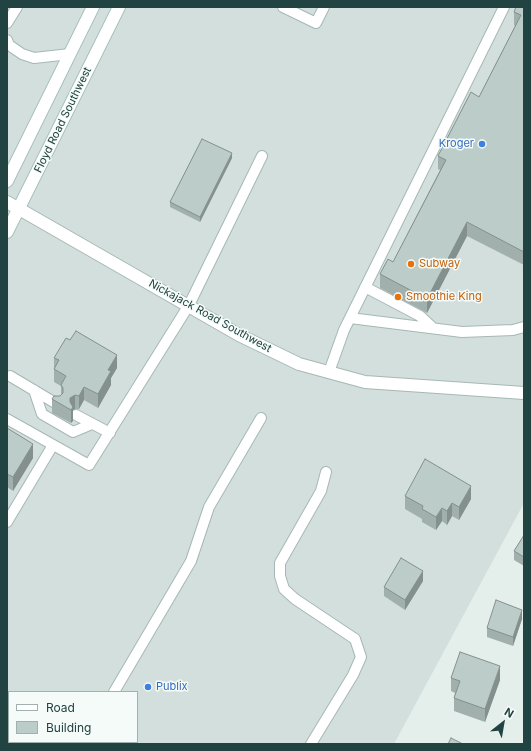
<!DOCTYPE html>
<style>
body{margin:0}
#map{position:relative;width:531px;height:751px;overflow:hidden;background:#e4efec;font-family:Inter,sans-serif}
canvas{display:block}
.frame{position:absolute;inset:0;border:8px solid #214341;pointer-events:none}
.legend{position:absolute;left:8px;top:691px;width:130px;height:52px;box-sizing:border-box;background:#f5fbf9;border:1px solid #a0b1af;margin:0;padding:5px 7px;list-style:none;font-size:12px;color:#214341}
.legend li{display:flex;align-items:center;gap:8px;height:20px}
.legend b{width:20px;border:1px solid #a0b1af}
.north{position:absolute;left:483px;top:703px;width:40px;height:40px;-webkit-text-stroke:3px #f5fbf9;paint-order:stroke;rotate:31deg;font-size:11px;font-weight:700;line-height:16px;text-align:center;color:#214341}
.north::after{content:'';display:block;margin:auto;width:14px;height:18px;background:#214341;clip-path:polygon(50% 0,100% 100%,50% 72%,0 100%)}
</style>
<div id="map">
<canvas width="531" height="751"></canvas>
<div class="frame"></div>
<ul class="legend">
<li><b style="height:5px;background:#fff"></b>Road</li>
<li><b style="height:11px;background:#bccdc9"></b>Building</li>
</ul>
<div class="north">N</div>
</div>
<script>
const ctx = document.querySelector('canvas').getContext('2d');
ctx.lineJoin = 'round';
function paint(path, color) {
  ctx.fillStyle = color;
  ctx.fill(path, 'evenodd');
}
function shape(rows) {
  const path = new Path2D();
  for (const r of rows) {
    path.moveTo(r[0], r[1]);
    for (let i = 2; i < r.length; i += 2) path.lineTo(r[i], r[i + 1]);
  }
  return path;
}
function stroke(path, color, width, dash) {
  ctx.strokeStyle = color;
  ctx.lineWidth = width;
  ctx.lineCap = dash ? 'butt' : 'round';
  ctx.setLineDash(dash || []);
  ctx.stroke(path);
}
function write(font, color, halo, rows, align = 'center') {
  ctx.font = font + ' Inter,sans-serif';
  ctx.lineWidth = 3;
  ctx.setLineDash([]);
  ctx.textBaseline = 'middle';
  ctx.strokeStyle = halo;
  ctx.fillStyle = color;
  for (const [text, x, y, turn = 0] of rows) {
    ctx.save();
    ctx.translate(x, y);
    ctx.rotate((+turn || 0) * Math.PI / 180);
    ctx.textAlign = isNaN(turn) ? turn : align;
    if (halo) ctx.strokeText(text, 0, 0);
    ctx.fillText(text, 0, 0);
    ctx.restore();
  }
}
const built = shape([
 [7,7,524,7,524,503,394,744,7,744],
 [9,692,137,692,137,742,9,742]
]);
const service = shape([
 [283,7,316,23,324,7],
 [7,23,17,7],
 [7,40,9,45,22,54,34,58,70,54],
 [365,287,420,316,433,328],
 [350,318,462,332,513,330,524,327],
 [329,372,344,330,504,7],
 [10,376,57,404],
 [34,390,42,414,73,432,92,424],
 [76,415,110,433],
 [7,419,89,465,189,305,262,156],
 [7,522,53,445],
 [114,692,191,561,209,507,261,418],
 [7,730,9,731],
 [27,742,31,744],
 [84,744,85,742],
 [311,744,353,675,361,657,355,639,295,599,284,589,280,576,280,563,321,491,326,472]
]);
const tertiary = shape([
 [7,202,239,335,299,364,365,382,524,393]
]);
const secondary = shape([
 [7,181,93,7],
 [7,232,119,7]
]);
const wall = shape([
 [524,7,524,265,467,236,427,313,380,288,380,274,393,262,440,170,438,169,438,156,479,97,515,26,514,25,514,12],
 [232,158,200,222,170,207,170,202],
 [54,358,117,368,111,378,111,385,98,408,84,400,79,409,75,409,73,410,73,421,71,423,52,413,52,399,61,396,61,386,54,382],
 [7,428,33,458,13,491,7,487],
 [405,496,471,499,459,520,452,516,447,525,442,521,436,530,422,522,422,519,405,509],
 [524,535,524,566,514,560,514,551],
 [423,581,405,610,384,596,384,587],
 [522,619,513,646,487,637,487,628],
 [451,678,500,680,485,722,454,711,454,698,455,693,451,691]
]);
const shadedWall = shape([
 [232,153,232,158,200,222,200,217],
 [467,222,467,236,427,313,427,299],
 [117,355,117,368,111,378,111,385,98,408,98,394,108,370],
 [84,387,84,400,79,409,79,396],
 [75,395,75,409,73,410,73,421,71,423,71,410,70,402,70,398],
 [33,444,33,458,13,491,13,477],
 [471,486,471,499,459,520,459,507],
 [452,503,452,516,447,525,447,511],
 [442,508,442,521,436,530,436,517],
 [423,571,423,581,405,610,405,600],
 [522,610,522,619,513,646,513,637],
 [500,666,500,680,485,722,485,709]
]);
const building = shape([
 [516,7,524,7,524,252,467,222,427,299,380,274,388,259,393,262,446,160,438,156,471,92,479,97,521,15,514,12,516,7],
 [202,139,232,153,200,217,170,202,202,139],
 [76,331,117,355,108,370,111,371,98,394,84,387,79,396,75,395,70,398,70,402,73,407,71,410,52,399,54,396,60,396,63,393,63,388,61,385,66,376,54,369,59,360,54,358,66,338,70,340,76,331],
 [7,428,33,444,13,477,7,474,7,428],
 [425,459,471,486,459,507,452,503,447,511,442,508,436,517,422,509,423,506,405,496,425,459],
 [524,535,524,557,514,551,524,535],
 [401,558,423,571,405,600,384,587,401,558],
 [496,600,522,610,513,637,487,628,496,600],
 [460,652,500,666,485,709,454,698,460,681,451,678,460,652],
 [451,738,463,744,448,744,451,738]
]);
const markers = [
 [482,144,4,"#3f7fe0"],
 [411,264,4,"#e8710a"],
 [398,297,4,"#e8710a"],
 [148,687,4,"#3f7fe0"]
];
const streetNames = [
 ["Floyd Road Southwest",63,120,-64],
 ["Nickajack Road Southwest",210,316,29]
];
const shopNames = [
 ["Kroger",474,144],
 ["Publix",156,687,"left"]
];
const foodNames = [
 ["Subway",419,264],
 ["Smoothie King",406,297]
];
paint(built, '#d2dfdd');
stroke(service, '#a6b8b5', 12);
stroke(tertiary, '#a6b8b5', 14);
stroke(secondary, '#a1bcb9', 14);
stroke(service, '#fff', 10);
stroke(tertiary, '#fff', 12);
stroke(secondary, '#fff', 12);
paint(wall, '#a2b0ad');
paint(shadedWall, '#84908d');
paint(building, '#bccdc9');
stroke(building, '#84908d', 1);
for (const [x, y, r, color] of markers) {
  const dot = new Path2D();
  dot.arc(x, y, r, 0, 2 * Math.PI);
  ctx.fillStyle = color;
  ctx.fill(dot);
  stroke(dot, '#f5fbf9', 1.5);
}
write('11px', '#214341', '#f5fbf9', streetNames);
write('11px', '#366cbe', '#f5fbf9', shopNames, 'right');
write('11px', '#c56008', '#f5fbf9', foodNames, 'left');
</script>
